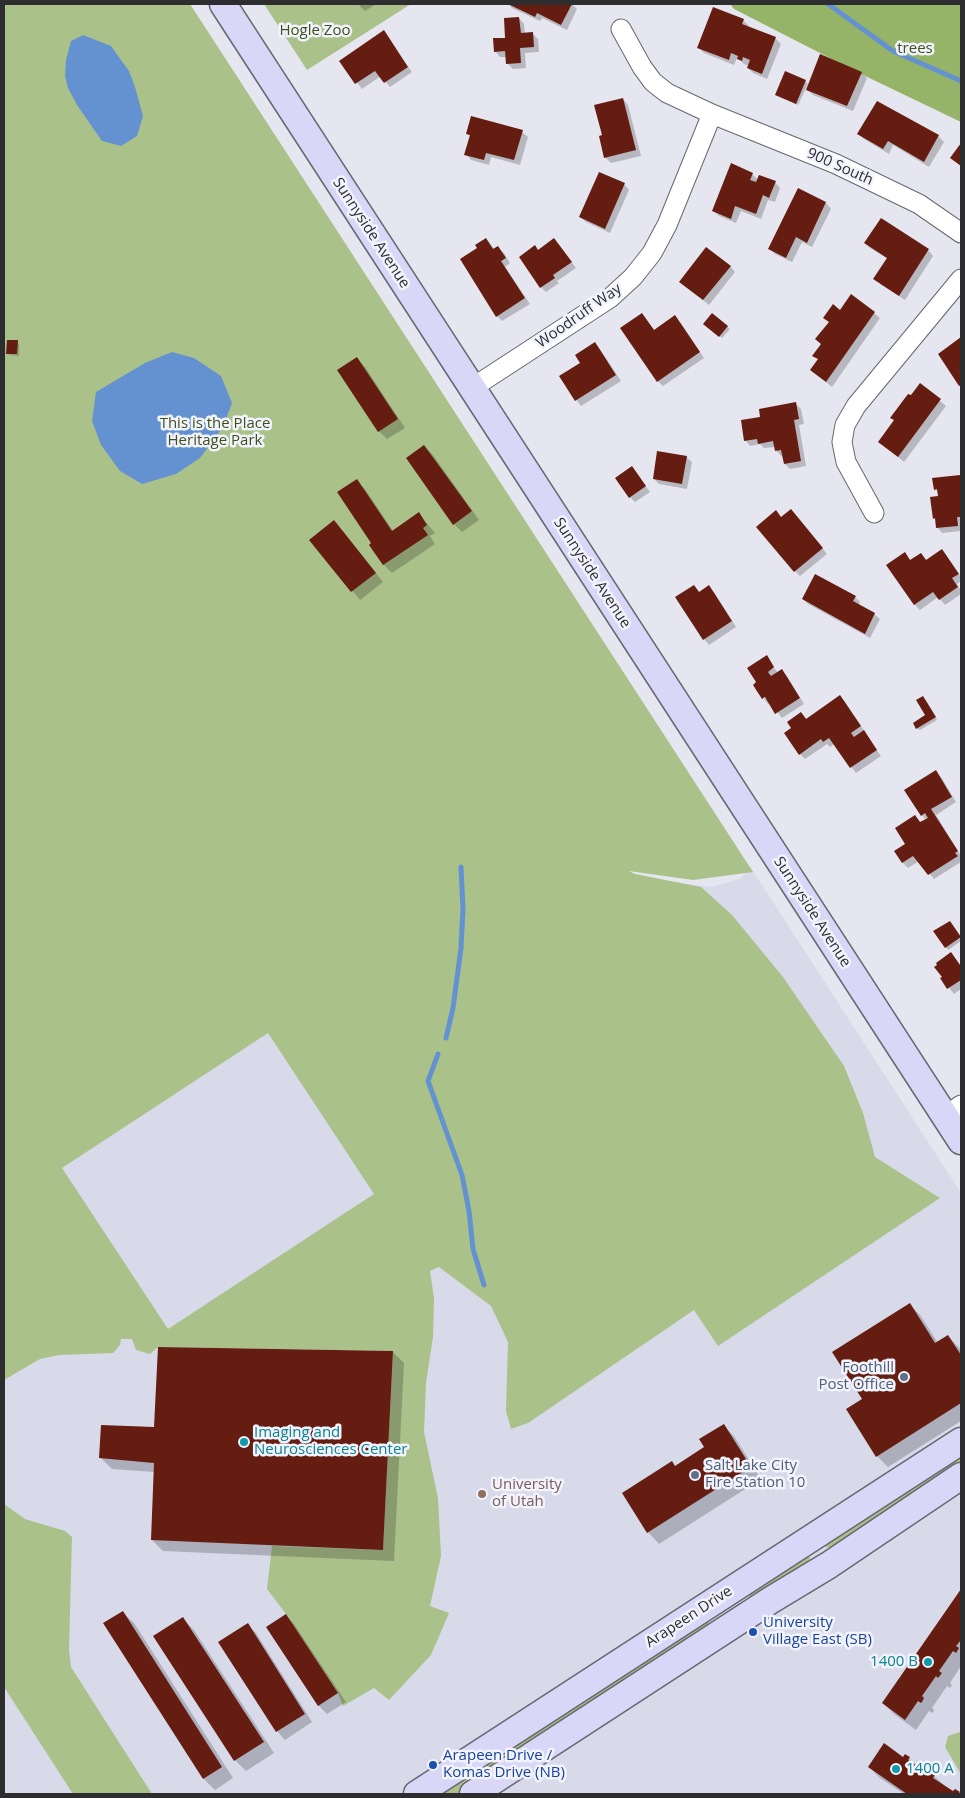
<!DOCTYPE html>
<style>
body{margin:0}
#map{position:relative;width:965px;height:1798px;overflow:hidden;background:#e5e6ef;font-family:"Open Sans",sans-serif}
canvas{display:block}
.frame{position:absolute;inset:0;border:5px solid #2d2d30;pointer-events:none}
</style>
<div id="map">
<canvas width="965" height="1798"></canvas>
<div class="frame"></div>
</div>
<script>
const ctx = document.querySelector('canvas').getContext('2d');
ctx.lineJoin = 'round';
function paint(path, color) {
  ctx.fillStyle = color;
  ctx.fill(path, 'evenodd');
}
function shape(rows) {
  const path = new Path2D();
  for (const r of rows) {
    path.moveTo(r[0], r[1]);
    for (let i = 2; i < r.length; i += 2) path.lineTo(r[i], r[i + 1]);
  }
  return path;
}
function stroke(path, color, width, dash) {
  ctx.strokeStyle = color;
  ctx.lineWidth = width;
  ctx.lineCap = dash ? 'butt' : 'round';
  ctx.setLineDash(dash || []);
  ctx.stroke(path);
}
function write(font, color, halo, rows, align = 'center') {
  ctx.font = font + ' "Open Sans",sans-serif';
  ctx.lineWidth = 5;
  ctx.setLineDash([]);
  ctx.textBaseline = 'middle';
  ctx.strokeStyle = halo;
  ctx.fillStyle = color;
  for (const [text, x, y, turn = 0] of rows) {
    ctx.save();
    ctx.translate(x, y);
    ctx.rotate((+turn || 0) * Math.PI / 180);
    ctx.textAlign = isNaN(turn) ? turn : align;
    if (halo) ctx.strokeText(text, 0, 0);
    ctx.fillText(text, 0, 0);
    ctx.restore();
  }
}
const built = shape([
 [4,805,485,830,647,879,711,887,740,879,751,868,961,1193,961,1794,4,1794]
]);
const green = shape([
 [4,4,190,4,753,872,693,880,629,871,635,874,701,887,732,915,783,977,844,1066,863,1113,875,1157,940,1198,718,1346,694,1310,528,1423,511,1429,506,1411,508,1342,491,1306,439,1267,430,1271,434,1298,433,1337,426,1383,424,1432,438,1498,441,1556,430,1606,449,1613,431,1655,389,1700,374,1688,343,1706,338,1693,286,1614,267,1589,272,1546,383,1550,393,1351,158,1347,150,1354,136,1350,132,1339,121,1339,120,1345,113,1353,59,1355,40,1359,4,1380],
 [268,1033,374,1194,168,1329,62,1168],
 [264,4,411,4,307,70],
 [961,1452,961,1465,834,1548,826,1547,825,1544],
 [4,1504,25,1519,65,1531,72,1537,69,1650,71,1667,152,1794,73,1794,4,1687],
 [808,1555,810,1558,808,1564,753,1598,747,1595],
 [706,1619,710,1625,456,1794,443,1794,442,1791],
 [960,1732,961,1733,961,1774,945,1747,948,1736]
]);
const forest = shape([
 [730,4,961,4,961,122,859,73,734,9]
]);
const water = shape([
 [83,35,111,46,129,71,135,87,143,116,137,136,121,146,102,141,77,105,68,88,65,76,66,60,71,41],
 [172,352,194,358,221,376,232,403,223,427,200,458,176,474,142,484,120,471,101,445,92,421,96,392,145,363]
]);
const shadow = shape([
 [358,4,376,4,365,11],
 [508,4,572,4,577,9,567,30,542,18,540,21,512,8],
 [519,18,524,24,525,34,533,34,538,39,539,52,525,53,526,68,513,69,507,63,507,57,500,57,495,51,506,39],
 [743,20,749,26,748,28,776,39,781,44,767,79,753,73,748,68,749,66,744,64,739,59,737,58,734,65,704,53,699,48],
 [383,32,412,72,390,87,381,76,362,89,341,61],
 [861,73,867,78,853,111,813,95,808,90],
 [805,81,808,84,798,105,777,95],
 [623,99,628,105,641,156,611,163,605,157,603,136],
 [877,103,938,136,944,142,929,167,893,145,889,154,864,139,859,134],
 [522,132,528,137,520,165,491,157,489,165,471,160,466,154,471,137,467,133],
 [752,174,758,180,775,182,780,188,775,202,768,200,761,219,741,211,736,223,719,216,713,211],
 [624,184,629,190,610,233,586,222,580,217],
 [798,190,826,203,831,209,812,247,802,242,792,262,775,254,770,248],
 [486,239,495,250,498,248,504,253,510,263,505,267,530,304,502,321,497,316,479,249],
 [554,239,576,268,557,281,559,283,546,292,541,287,538,251],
 [865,243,928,250,933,256,905,300,880,284,888,259,870,248],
 [730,266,735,272,709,305,680,282],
 [852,296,880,318,832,387,811,370,819,360,814,356,822,345,830,323,825,318,841,312],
 [642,315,655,331,680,322,704,358,663,386,658,381],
 [712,315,730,329,722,338,707,326],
 [17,342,19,344,19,356,10,355,8,353],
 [595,344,600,349,621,381,581,406,560,377,582,363],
 [357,359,365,367,405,428,387,439,379,431],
 [920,384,946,406,904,462,880,442],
 [795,403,801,409,804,424,799,425,806,466,790,469,785,464,783,455,781,456,776,450,775,447,764,448,760,444,750,446,745,440,761,418],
 [424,446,433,455,479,520,462,532,454,524],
 [686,457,692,462,687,489,659,484,654,479],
 [632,468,650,492,635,502,630,497],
 [959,476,961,478,961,531,942,533,937,527,936,521,934,518,939,497,939,493,935,489],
 [357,481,365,489,393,531,419,514,435,533,430,536,435,544,392,573,384,565,371,545,373,544],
 [796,516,827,554,800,576,795,571,782,518],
 [342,530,383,582,360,600,311,540],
 [942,551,961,577,961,581,957,584,961,591,961,594,945,605,938,597,920,610,914,604,905,554,911,561,921,554,927,561],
 [816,576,855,597,860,602,858,606,874,614,880,619,870,638,808,604,803,599],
 [694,586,700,593,708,587,714,592,736,627,709,645,704,639],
 [766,657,778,673,782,671,787,676,804,704,782,718,770,703,768,704,764,699,771,695,758,683],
 [840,697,845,702,865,732,864,733,881,756,856,773,834,744,830,747,827,744,805,759,800,754,792,729,801,714,807,719],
 [925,699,937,720,920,730,917,728,927,716],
 [935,772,941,777,956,802,936,815,961,856,960,859,961,862,934,879,919,861,908,868,903,863,915,817,920,822,926,820,922,815],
 [952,925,961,941,948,950,935,931],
 [951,954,961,966,961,989,954,994,942,979],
 [909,1304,920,1315,938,1343,948,1336,961,1350,961,1421,888,1467,877,1456,863,1400],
 [393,1352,404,1363,394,1561,163,1551,152,1540,155,1472,112,1469,100,1457,155,1428],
 [723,1425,734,1436,761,1479,659,1544,648,1532,624,1493,676,1467,706,1448],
 [961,1591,961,1666,950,1683,952,1685,950,1688,947,1686,932,1708,934,1710,933,1713,929,1711,916,1730,894,1714,883,1703],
 [122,1612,134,1623,233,1778,215,1790,204,1779,105,1624],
 [286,1616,294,1624,346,1702,327,1714,319,1706,268,1627],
 [183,1619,194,1630,274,1753,246,1771,235,1760],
 [247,1625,256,1633,312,1722,285,1740,277,1731],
 [903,1758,909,1758,929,1776,934,1776,953,1793,955,1791,960,1794,904,1794,880,1778,869,1767]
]);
const stream = shape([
 [828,4,893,51,961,81],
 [446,1038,453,1008,461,948,463,909,461,867],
 [438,1054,428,1081,462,1175,469,1211,473,1249,484,1285]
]);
const building = shape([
 [508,4,572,4,561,25,537,13,535,17],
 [713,7,744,19,742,24,776,37,762,74,747,68,750,60,743,57,742,61,737,59,738,56,731,53,729,60,697,48],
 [519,17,521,33,533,32,534,47,520,48,521,63,506,64,505,51,494,52,493,38,505,38,504,18],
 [384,30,408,67,384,83,375,71,355,84,339,61],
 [820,54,862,72,847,106,806,90],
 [785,71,806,80,796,104,775,95],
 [623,98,636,150,604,158,599,136,602,135,594,105],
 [877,101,939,135,924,162,888,141,883,149,857,134],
 [471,116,523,130,514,160,486,153,484,160,464,155,470,135,466,134],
 [961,143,961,166,950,158],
 [731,163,753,173,750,180,756,182,759,175,776,181,769,198,763,195,756,214,735,206,731,219,712,211],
 [599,172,625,183,605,229,579,217],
 [798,188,826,202,807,243,796,237,786,258,768,249],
 [881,218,929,249,899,296,873,279,887,258,864,243],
 [486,238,493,249,498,246,506,258,501,261,525,298,496,317,460,259,477,248,475,245],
 [554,238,572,262,553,275,555,278,540,288,519,257,535,245,538,250],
 [706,247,731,266,703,300,679,282],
 [851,294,875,312,826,382,810,370,818,359,812,356,821,344,815,339,829,322,823,318,833,304,840,310],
 [642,313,654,330,675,315,700,352,657,382,620,328],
 [712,313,728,326,719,337,703,324],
 [961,337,961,385,959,386,938,354],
 [7,340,18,340,17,354,6,354],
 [595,342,616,375,575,401,559,376,580,363,575,355],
 [357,357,398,419,378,432,337,370],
 [920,383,941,399,898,457,878,442,894,420,890,418,908,394,911,395],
 [796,402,799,419,794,420,801,461,784,464,781,450,775,451,773,441,758,444,757,439,744,441,741,420,760,417,759,409],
 [424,445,472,511,453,525,406,458],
 [657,451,687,456,682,484,653,479],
 [632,466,646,486,629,498,615,478],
 [960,475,961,517,957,517,958,526,936,528,935,518,933,519,930,497,938,496,937,489,934,490,932,478],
 [357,479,392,531,419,512,427,525,423,528,428,535,383,565,369,545,371,543,337,492],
 [791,509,823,548,794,572,756,527,776,510,781,517],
 [334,520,376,573,351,592,309,540],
 [942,549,959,574,952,578,958,587,939,600,933,592,914,605,886,565,905,552,910,560,921,553,926,560],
 [815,574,856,596,853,601,875,613,865,634,802,599],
 [694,585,699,592,709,585,732,621,703,640,675,597],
 [767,655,774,667,768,672,771,676,782,669,800,698,775,714,765,697,762,699,753,685,756,682,747,668],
 [840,695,861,726,851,733,854,737,864,730,877,750,850,768,829,738,823,742,821,739,799,755,784,733,791,728,787,722,801,712,806,719],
 [923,696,936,717,916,729,913,723,925,715,916,700],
 [936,770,952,797,931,809,958,851,955,853,958,856,928,875,913,856,902,863,894,851,905,844,895,828,915,815,920,822,928,818,925,813,921,816,904,790],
 [950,921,961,937,945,948,933,931],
 [951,952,960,965,961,965,961,980,947,989,940,978,942,977,934,967,937,965,936,963],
 [910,1303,935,1343,948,1335,961,1355,961,1403,876,1457,846,1409,862,1399,832,1352],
 [158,1347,393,1351,383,1550,151,1540,154,1463,99,1458,101,1425,154,1427],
 [724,1424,751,1467,647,1533,622,1493,672,1461,675,1466,704,1447,699,1439],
 [961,1589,961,1640,956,1646,959,1648,956,1653,953,1651,939,1671,942,1673,938,1678,936,1676,922,1696,924,1698,922,1702,921,1703,918,1701,905,1720,882,1703],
 [123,1611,222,1767,203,1779,103,1623],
 [286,1614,338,1693,318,1706,266,1627],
 [183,1617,264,1742,234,1761,153,1636],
 [248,1623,305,1714,276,1732,218,1642],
 [884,1743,903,1757,905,1754,908,1756,910,1757,908,1760,928,1774,930,1771,935,1775,933,1778,953,1791,955,1789,960,1792,958,1794,907,1794,868,1767]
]);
const street = shape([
 [621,29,642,67,653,82,667,93,712,114,836,164,919,204,961,233],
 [472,388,610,298,633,277,652,253,667,225,712,114],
 [874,513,846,462,842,442,845,425,856,406,961,279],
 [945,1116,961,1105]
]);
const secondary = shape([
 [223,4,961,1141],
 [417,1794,961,1441],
 [473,1794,771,1600,829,1565,961,1476]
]);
const markers = [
 [904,1377,5,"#5c6f8a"],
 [244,1442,5,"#0f9aa8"],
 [695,1475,5,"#5c6f8a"],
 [482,1494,5,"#8d6e63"],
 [753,1632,5,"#1a4fb4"],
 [928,1662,5,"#0f9aa8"],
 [433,1765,5,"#1a4fb4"],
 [896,1769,5,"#0f9aa8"]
];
const parkNames = [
 ["Hogle Zoo",315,31],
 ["trees",915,49],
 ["This is the Place",215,424],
 ["Heritage Park",215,441]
];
const streetNames = [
 ["900 South",840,167,24],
 ["Sunnyside Avenue",371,233,57],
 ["Woodruff Way",579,316,-35],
 ["Sunnyside Avenue",592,573,57],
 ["Sunnyside Avenue",812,912,57],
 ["Arapeen Drive",689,1617,-33]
];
const serviceNames = [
 ["Foothill",894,1368],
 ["Post Office",894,1385],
 ["Salt Lake City",705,1466,"left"],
 ["Fire Station 10",705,1483,"left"]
];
const cultureNames = [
 ["Imaging and",254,1433],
 ["Neurosciences Center",254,1450],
 ["1400 B",918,1662,"right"],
 ["1400 A",906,1769]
];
const educationNames = [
 ["University",492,1485],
 ["of Utah",492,1502]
];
const transitNames = [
 ["University",763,1623],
 ["Village East (SB)",763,1640],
 ["Arapeen Drive /",443,1756],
 ["Komas Drive (NB)",443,1773]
];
paint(built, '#d8daea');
paint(green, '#aac18a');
paint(forest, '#96b468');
paint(water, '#6492d1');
paint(shadow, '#0003');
stroke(stream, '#6492d1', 5);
paint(building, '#651d11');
stroke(street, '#66676f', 21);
stroke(secondary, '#66676f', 29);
stroke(street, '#fff', 19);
stroke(secondary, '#d8d7f7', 26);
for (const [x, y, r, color] of markers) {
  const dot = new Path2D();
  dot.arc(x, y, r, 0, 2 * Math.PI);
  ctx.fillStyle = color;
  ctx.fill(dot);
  stroke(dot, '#f2f3fd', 2);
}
write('15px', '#3e511b', '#f2f3fd', parkNames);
write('15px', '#2d2d30', '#f2f3fd', streetNames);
write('15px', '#4e5e75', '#f2f3fd', serviceNames, 'right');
write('15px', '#0d838f', '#f2f3fd', cultureNames, 'left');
write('15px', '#785e54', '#f2f3fd', educationNames, 'left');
write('15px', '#164399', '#f2f3fd', transitNames, 'left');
</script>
